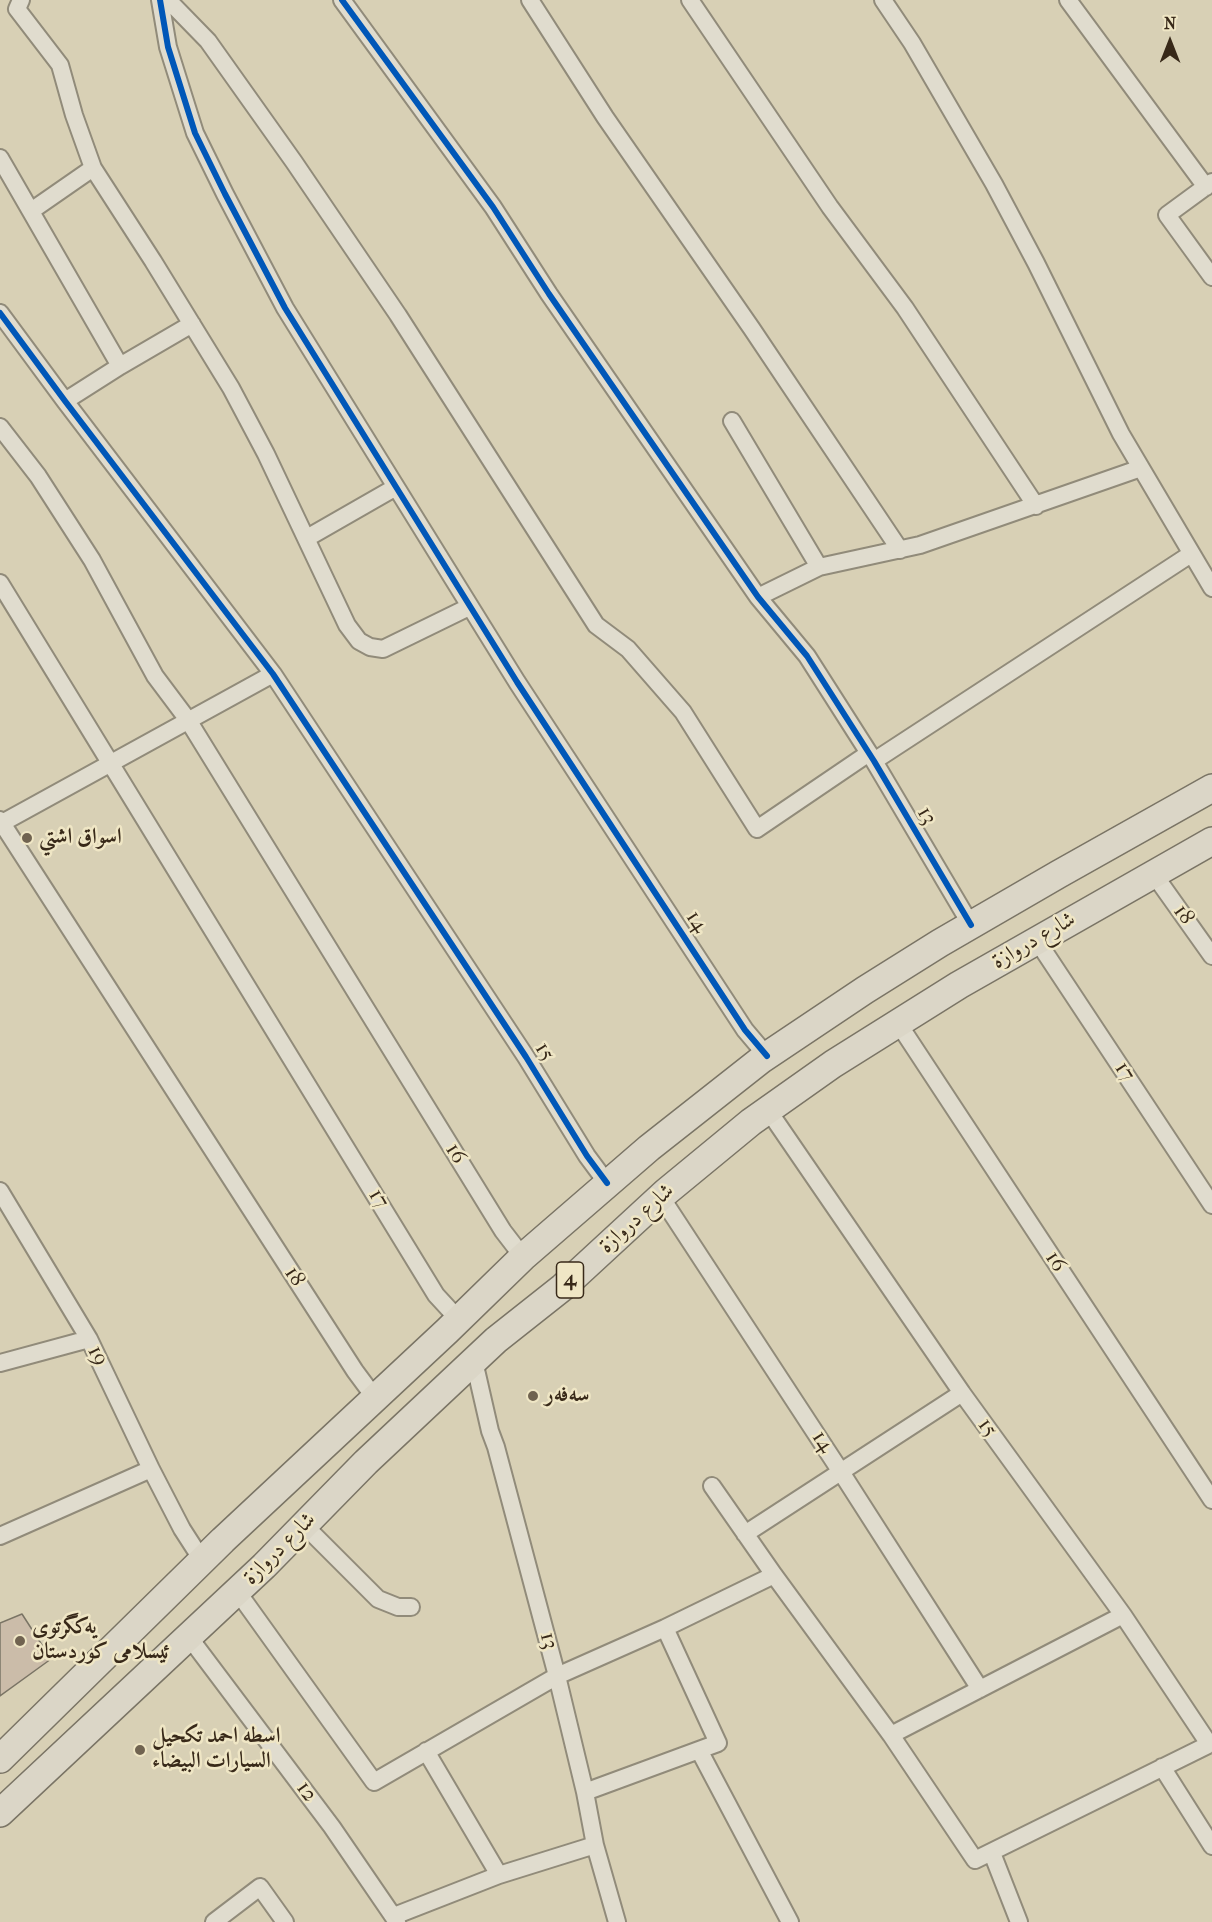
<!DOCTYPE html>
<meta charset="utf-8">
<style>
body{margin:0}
#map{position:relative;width:1212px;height:1922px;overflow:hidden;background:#d8d0b5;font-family:"IM FELL French Canon",serif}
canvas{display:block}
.north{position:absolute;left:1140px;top:12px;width:60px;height:60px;-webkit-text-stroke:4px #efe6c5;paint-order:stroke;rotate:0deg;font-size:16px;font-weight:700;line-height:24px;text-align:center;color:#382919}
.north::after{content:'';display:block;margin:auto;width:21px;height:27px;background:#382919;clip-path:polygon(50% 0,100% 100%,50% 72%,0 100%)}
</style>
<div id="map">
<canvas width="1212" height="1922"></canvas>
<div class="north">N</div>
</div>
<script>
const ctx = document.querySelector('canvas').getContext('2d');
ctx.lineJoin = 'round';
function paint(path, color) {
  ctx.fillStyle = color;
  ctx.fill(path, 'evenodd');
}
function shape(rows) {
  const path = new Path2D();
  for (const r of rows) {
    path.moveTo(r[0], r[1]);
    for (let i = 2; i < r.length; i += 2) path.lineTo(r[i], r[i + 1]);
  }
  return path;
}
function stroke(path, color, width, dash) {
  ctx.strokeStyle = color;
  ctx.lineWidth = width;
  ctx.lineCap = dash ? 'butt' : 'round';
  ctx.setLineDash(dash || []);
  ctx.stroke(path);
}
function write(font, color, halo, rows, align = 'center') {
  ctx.font = font + ' "IM FELL French Canon",Amiri,serif';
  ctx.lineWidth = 5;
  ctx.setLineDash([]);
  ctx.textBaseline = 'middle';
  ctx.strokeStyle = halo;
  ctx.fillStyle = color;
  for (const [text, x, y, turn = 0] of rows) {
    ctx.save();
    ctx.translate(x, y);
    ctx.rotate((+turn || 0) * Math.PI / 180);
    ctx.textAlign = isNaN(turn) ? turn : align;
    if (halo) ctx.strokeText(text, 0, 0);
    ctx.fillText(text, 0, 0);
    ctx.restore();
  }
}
const building = shape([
 [22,1614,51,1659,0,1696,0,1623,22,1614]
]);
const minor = shape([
 [21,0,17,9,60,65,74,115,93,168,153,261,231,388,266,454,347,625,359,641,370,647,383,649,469,607],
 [160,0,168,47,195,133,225,194,285,308,517,682,745,1030,767,1056],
 [168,0,208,41,294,162,398,315,596,625,628,649,683,712,757,829,869,753],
 [342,0,493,207,549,294,758,597,807,656,874,761,971,925],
 [530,0,605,117,752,329,900,550],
 [690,0,830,207,905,308,1036,506],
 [883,0,912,43,994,184,1036,263,1121,434,1212,588],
 [1068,0,1206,187],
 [0,158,120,366],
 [1212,182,1167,215,1212,277],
 [31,211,93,168],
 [0,313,65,401,273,674,526,1057,587,1156,607,1183],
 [65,401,120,366,192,324],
 [732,421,819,567],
 [0,427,38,476,92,560,155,676,188,720,503,1231,523,1257],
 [307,538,396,487],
 [0,583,436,1295,459,1320],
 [758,597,819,567,920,545,1141,468],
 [874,761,1191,554],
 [0,820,355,1371,375,1398],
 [2,823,273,674],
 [1153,873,1212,956],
 [1036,939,1212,1205],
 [898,1023,1212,1500],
 [768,1110,962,1393,1123,1615,1209,1744],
 [0,1191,89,1339,151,1469,182,1529,202,1560],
 [661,1197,841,1472,980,1689],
 [474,1361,490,1431,496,1447,557,1676,585,1792,595,1845,617,1922],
 [0,1363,89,1339],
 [712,1486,774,1575,891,1735,975,1860,1212,1743],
 [304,1525,378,1599,398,1607,411,1607],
 [745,1534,962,1393],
 [0,1536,151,1469],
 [237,1591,374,1782,557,1676,665,1628,774,1575],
 [189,1637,332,1827,397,1922],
 [891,1735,1123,1615],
 [699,1750,790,1922],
 [426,1751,499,1875],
 [1162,1767,1212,1846],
 [585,1792,718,1743,665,1628],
 [992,1853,1019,1922],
 [394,1916,499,1875,595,1845],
 [214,1922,260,1887,285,1922]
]);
const primary = shape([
 [0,1759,223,1540,447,1331,523,1257,649,1148,762,1059,865,990,940,943,1059,874,1212,788],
 [0,1813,264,1566,366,1462,496,1340,563,1287,666,1192,751,1122,833,1064,959,985,1212,841]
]);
const cycleway = shape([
 [160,0,168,47,195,133,225,194,285,308,517,682,745,1030,767,1056],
 [342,0,493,207,549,294,758,597,807,656,874,761,971,925],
 [0,313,65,401,273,674,526,1057,587,1156,607,1183]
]);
const markers = [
 [27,838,6,"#706350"],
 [533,1396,6,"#706350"],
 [20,1641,6,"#706350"],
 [140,1750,6,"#706350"]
];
const shields = [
 [570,1280,27]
];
const shieldNames = [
 ["4",570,1280]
];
const streetNames = [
 ["13",926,816,60],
 ["18",1183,915,55],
 ["14",696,922,57],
 ["شارع دروازة",1034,941,-30],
 ["15",544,1052,58],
 ["17",1124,1072,57],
 ["16",455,1154,58],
 ["17",378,1199,59],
 ["شارع دروازة",637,1219,-42],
 ["16",1055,1262,57],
 ["18",294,1277,57],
 ["19",97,1356,64],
 ["15",987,1428,54],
 ["14",822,1442,57],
 ["شارع دروازة",280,1549,-45],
 ["13",548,1641,75],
 ["12",306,1792,53]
];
const poiNames = [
 ["اسواق اشتي",39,838],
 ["سەفەر",545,1396],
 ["یەکگرتوی",32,1628],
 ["ئیسلامی کوردستان",32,1653],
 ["اسطه احمد تكحيل",152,1737],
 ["السيارات البيضاء",152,1762]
];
paint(building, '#cbbca9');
stroke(building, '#7a7465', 1.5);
stroke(minor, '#918b7a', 20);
stroke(primary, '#7a7465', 30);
stroke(minor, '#e0dcce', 16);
stroke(primary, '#dbd6c7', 27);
stroke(cycleway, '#0057b8', 6);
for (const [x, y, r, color] of markers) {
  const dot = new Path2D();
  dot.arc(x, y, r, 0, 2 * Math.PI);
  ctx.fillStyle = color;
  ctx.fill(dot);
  stroke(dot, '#efe6c5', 2);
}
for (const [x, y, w] of shields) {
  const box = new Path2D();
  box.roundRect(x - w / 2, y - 18, w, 36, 4.5);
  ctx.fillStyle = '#efe6c5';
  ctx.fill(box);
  stroke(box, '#382919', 1.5);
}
write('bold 21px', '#382919', null, shieldNames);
write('22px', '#382919', '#efe6c5', streetNames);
write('bold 22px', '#382919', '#efe6c5', poiNames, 'left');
</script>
